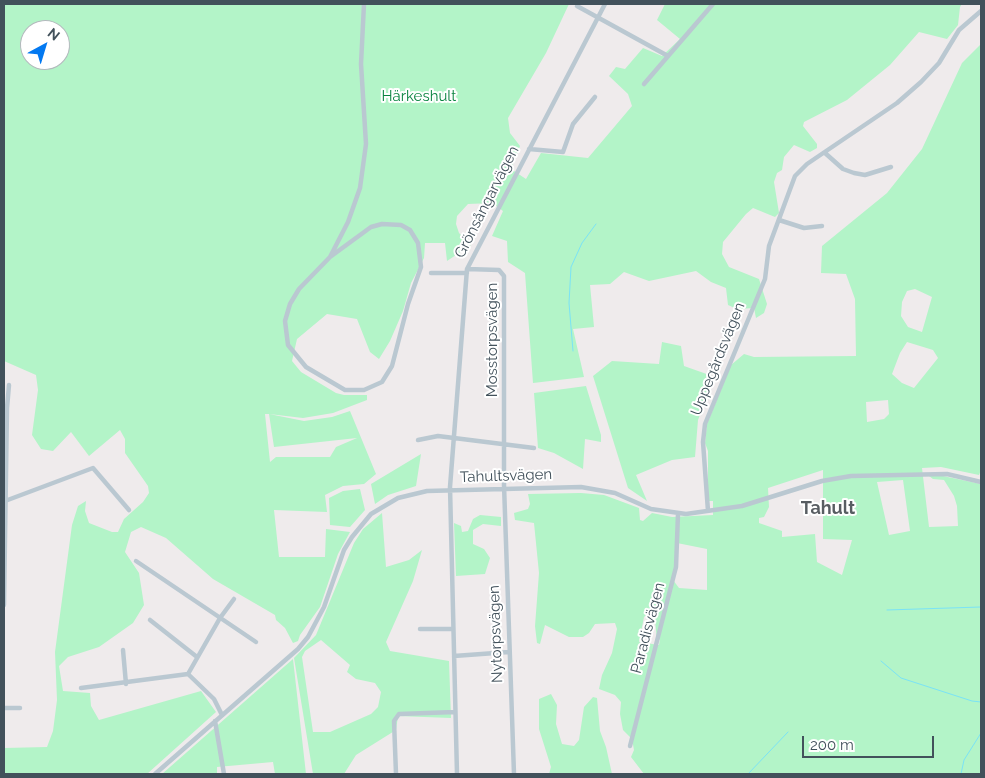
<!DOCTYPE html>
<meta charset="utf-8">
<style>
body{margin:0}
#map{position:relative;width:985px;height:778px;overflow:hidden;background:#efebec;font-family:Raleway,sans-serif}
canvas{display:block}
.frame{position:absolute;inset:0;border:5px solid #42515b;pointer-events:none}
.north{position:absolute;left:20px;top:20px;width:50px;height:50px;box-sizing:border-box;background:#fff;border:1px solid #b3b9bd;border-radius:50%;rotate:39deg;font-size:14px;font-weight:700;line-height:20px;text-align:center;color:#42515b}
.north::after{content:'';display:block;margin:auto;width:18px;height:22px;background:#0379f1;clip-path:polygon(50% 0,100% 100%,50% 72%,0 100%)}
.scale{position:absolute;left:802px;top:736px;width:132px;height:22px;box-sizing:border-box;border:2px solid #42515b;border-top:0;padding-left:6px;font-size:15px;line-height:18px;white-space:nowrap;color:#42515b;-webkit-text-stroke:4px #fff;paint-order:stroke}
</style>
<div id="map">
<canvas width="985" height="778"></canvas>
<div class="frame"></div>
<div class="north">N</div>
<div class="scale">200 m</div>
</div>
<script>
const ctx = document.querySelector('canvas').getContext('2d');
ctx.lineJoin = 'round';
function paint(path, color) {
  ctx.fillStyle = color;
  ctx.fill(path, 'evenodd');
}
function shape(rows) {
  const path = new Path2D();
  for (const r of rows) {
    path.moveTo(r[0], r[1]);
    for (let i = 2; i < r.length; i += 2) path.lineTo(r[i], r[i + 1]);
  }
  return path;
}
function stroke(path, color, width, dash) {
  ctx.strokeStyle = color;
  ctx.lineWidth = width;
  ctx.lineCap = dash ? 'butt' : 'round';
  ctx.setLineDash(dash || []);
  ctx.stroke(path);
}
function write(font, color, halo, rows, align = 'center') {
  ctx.font = font + ' Raleway,sans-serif';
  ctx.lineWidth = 4;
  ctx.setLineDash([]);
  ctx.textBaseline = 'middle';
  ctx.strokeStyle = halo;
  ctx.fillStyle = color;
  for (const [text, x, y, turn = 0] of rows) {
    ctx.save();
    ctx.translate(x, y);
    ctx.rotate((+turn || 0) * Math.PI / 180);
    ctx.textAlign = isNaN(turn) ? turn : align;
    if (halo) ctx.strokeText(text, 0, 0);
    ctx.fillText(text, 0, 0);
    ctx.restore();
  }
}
const green = shape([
 [4,4,569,4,546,53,508,118,510,133,520,146,511,169,526,179,541,153,588,158,632,106,628,94,609,76,616,67,625,69,643,48,662,56,680,39,657,20,665,4,962,4,960,7,958,25,947,39,919,32,890,65,847,100,804,122,803,126,817,144,817,148,810,152,794,145,784,157,782,170,777,173,774,182,779,213,775,217,753,208,746,214,723,242,722,254,729,267,759,279,767,304,764,313,756,318,754,308,737,309,728,305,726,288,711,282,696,271,649,281,624,272,610,284,590,285,594,327,573,329,584,377,533,383,525,273,508,262,507,241,492,236,503,211,492,203,468,204,457,216,456,224,459,233,471,245,447,261,445,243,425,243,424,258,411,283,403,311,390,341,379,359,370,352,357,319,327,314,297,339,292,361,301,372,336,393,344,395,367,395,367,400,333,413,303,418,269,414,304,421,332,417,350,411,376,474,364,484,343,486,325,495,327,512,274,510,279,557,325,557,326,529,350,532,338,554,320,607,300,635,298,641,293,643,285,628,276,620,275,615,213,579,166,538,141,527,131,532,125,552,139,573,144,605,133,623,99,647,68,657,59,666,63,691,90,693,91,706,99,720,201,691,216,712,147,774,4,774,4,748,47,747,53,731,57,700,55,652,72,525,78,506,86,501,85,511,89,523,112,532,118,532,124,519,143,502,149,493,148,486,125,453,125,439,120,430,89,456,71,432,53,451,41,449,32,435,38,390,36,375,4,361],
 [30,30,60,30,60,60,30,60],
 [265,414,269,414,274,447,357,438,336,447,330,457,276,457,270,462],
 [981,44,981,470,979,475,941,467,922,468,929,527,958,526,957,506,954,496,944,480,933,479,929,476,943,476,981,484,981,774,644,774,631,757,634,750,632,739,623,730,620,714,621,702,615,695,599,689,602,675,612,653,617,629,615,623,595,624,589,633,583,637,569,637,545,625,540,644,537,643,535,626,539,573,534,523,515,520,514,513,528,509,530,504,528,494,581,493,604,495,639,508,640,520,643,521,652,513,672,517,713,515,713,501,708,501,708,451,705,443,707,424,731,365,744,354,754,357,856,356,855,299,846,274,821,273,822,246,887,193,922,149,962,63],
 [915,289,932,297,922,332,908,327,901,316,902,302,907,291],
 [907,342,933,350,938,358,914,388,902,383,892,374,900,353],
 [888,400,889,414,884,419,867,422,866,402],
 [823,470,823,539,852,540,842,575,817,562,815,534,782,537,782,531,759,523,759,518,764,517,769,507,768,488],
 [903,480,910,531,889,535,877,482],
 [677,543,707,549,707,590,679,588,673,580],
 [654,607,657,642,660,639,659,645,639,642,644,617],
 [662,342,681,346,684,366,715,377,698,420,695,457,672,460,636,475,647,501,628,488,593,376,612,361,659,364],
 [586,386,601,435,601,442,585,439,583,469,554,453,538,448,534,393],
 [421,454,416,486,388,495,375,504,371,484],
 [360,489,365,510,350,527,330,525,329,498,343,491],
 [382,513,386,567,409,560,422,550,413,581,386,642,390,651,449,661,451,718,398,716,396,730,356,755,344,774,313,774,294,658,316,635,354,543,363,529],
 [321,640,350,665,347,672,356,679,375,683,381,692,378,707,371,714,330,732,313,732,302,657,305,651],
 [480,515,501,517,501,526,483,524,473,530,473,544,484,549,490,558,485,574,456,576,454,523,461,526,462,532,468,531,473,519],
 [293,659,306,774,275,774,273,762,217,767,217,774,162,774],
 [551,694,557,705,556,724,562,744,574,746,579,740,584,707,593,697,597,698,600,731,606,747,612,774,549,774,551,767,539,729,539,699]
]);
const stream = shape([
 [573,351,569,303,571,267,582,243,596,224],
 [887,610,981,607],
 [881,661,901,678,972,701,981,702],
 [748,774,788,732],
 [961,774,964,760,981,733]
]);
const minor = shape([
 [577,6,668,56],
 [644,84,713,4],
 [529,149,563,152,573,124,595,97],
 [825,153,843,169,854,173,865,175,891,167],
 [779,220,804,228,822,226],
 [330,257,371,227,382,224,401,225,410,230,418,243,421,267,408,304,392,366,382,382,364,390,345,390,306,367,288,345,285,321,290,304,299,289,330,257,348,222,360,188,366,144,361,64,364,4],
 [467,269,499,270,504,276,504,485,514,774],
 [431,273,467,273],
 [418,440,438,436,534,448],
 [5,501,93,468,129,510],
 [708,511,703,442,705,424,765,279,769,246,795,176,807,164,897,103,921,82,939,63,959,30,981,11],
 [136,561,256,642],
 [4,605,7,408,9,385],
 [150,620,197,657],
 [420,629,452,629],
 [123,650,126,684],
 [454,656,509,652],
 [188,674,220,618,234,599],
 [81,688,188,674,214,699,222,715],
 [4,708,20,708],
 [215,721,224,774],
 [630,746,676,567,678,514],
 [155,774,298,649,308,637,324,607,344,550,352,537,371,514,398,498,427,491,581,487,615,493,651,509,686,514,742,506,822,481,851,476,947,474,981,482],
 [396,774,394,721,399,714,455,712],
 [457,774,450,487,467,269,605,4]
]);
const parkNames = [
 ["Härkeshult",419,96]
];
const streetNames = [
 ["Grönsångarvägen",487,202,-63],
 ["Mosstorpsvägen",492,340,-90],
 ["Uppegårdsvägen",718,359,-68],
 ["Tahultsvägen",506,476,-2],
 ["Paradisvägen",648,628,-75],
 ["Nytorpsvägen",496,634,-92]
];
const quarterNames = [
 ["Tahult",828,509]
];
paint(green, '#b3f4c8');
stroke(stream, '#7ae3f6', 1);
stroke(minor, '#bac8d1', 4.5);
write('15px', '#0b8441', '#fff', parkNames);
write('15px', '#42515b', '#fff', streetNames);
write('bold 18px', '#585d62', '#fff', quarterNames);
</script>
